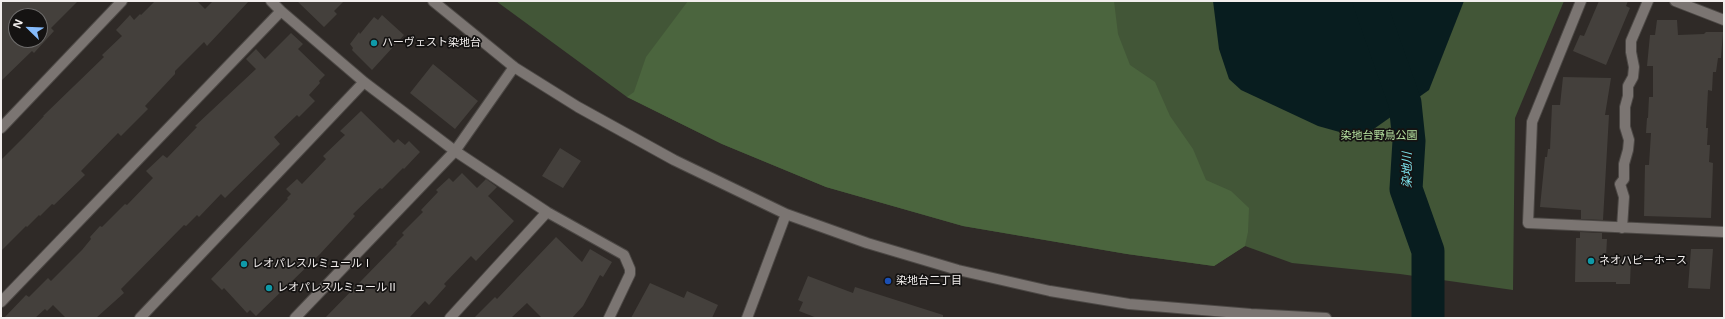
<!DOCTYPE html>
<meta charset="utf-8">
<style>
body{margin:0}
#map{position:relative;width:1725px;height:319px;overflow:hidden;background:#2f2a27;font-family:"Open Sans",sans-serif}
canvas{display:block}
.frame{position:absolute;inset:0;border:2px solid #f2eeed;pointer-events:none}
.north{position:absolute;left:8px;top:8px;width:40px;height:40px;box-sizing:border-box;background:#151312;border:1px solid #6d6b6a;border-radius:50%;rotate:293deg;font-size:11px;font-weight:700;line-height:16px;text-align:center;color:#f2eeed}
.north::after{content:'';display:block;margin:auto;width:14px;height:18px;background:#85bbfb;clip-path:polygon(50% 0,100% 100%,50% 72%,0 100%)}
</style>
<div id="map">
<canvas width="1725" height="319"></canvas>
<div class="frame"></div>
<div class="north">N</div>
</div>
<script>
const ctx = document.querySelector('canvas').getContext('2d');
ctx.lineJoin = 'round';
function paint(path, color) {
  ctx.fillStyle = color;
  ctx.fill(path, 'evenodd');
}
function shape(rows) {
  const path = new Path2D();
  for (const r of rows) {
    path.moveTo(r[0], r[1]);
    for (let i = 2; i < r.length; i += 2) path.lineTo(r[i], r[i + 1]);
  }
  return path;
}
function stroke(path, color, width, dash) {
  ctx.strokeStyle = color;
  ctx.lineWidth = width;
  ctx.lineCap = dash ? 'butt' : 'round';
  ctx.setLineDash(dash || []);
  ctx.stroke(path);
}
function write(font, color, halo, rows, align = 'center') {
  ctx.font = font + ' "Open Sans","Noto Sans JP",sans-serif';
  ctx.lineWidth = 3.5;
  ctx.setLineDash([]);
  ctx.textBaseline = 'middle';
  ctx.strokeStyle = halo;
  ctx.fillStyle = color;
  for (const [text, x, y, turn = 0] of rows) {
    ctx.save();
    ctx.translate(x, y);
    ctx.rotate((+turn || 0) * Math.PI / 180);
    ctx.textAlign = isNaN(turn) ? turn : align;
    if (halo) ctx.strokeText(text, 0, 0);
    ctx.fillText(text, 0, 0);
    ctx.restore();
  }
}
const green = shape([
 [496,1,1564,1,1515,118,1513,290,1400,274,1292,263,1245,246,1214,266,1127,254,963,226,826,187,722,144,627,97]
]);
const forest = shape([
 [688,1,1114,1,1118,34,1130,65,1155,82,1170,116,1193,149,1206,180,1231,191,1249,208,1248,232,1245,246,1214,266,1127,254,963,226,826,187,722,144,627,97,634,92,646,57]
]);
const water = shape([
 [1213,1,1464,1,1429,90,1361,138,1318,126,1241,90,1229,79,1219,49]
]);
const river = shape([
 [1369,1,1405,103,1409,141,1406,189,1428,251,1428,318]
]);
const building = shape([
 [1,1,78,1,51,28,54,31,34,53,32,51,1,81],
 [16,16,40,16,40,40,16,40],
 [155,1,197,1,205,9,213,1,249,1,207,46,204,42,175,71,175,74,145,106,148,109,121,136,118,133,81,171,85,175,54,205,52,204,40,216,39,215,27,227,26,226,1,251,1,160,24,137,44,116,43,116,104,57,102,55,122,36,116,30,130,15,134,20,140,14,141,15],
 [297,1,344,1,334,11,337,14,324,27],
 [1599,1,1628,1,1626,6,1630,8,1606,65,1573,51,1580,35,1584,36],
 [382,15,404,35,372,70,352,50,353,48,350,44,359,32,360,34,374,17,378,20],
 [1657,20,1677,20,1678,35,1704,34,1706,32,1723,32,1721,58,1718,58,1716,72,1713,72,1712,91,1708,90,1706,128,1708,128,1707,145,1710,145,1709,162,1713,163,1711,218,1644,216,1645,165,1649,165,1651,133,1646,133,1647,118,1648,118,1649,97,1653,97,1653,66,1647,66,1650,35,1655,35],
 [291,33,303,44,298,49,325,75,319,81,320,83,309,95,315,101,299,117,297,115,274,137,280,144,225,198,221,194,199,217,197,215,186,226,184,225,121,289,124,293,96,318,66,318,53,305,47,311,45,309,35,318,4,318,26,295,29,297,48,278,51,281,82,250,91,239,90,237,100,226,102,227,125,204,127,205,153,178,146,171,163,155,167,158,197,127,195,126,256,69,246,59,256,49,265,59],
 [433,64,478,101,455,129,410,93],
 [1563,77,1611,78,1605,115,1609,115,1603,220,1581,219,1581,210,1540,207,1545,157,1547,157,1548,149,1550,149,1552,105,1560,105],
 [361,111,394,143,398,139,405,145,409,141,420,152,404,169,403,168,382,189,380,188,353,214,355,216,320,254,256,316,250,310,247,313,224,288,222,290,211,279,288,199,287,198,291,194,286,189,297,179,302,184,326,159,323,156,345,135,340,131],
 [560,148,581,161,563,188,542,176],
 [462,173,477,188,486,179,497,187,488,196,514,221,476,261,471,256,444,284,446,286,429,305,425,301,409,318,325,318,397,244,396,243,404,235,402,233,423,212,421,210,438,192,436,190,449,178,453,182],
 [1580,232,1602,233,1602,239,1607,239,1606,257,1631,258,1630,284,1616,284,1616,282,1575,282,1576,238,1580,238],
 [556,237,582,262,590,249,612,262,603,277,600,275,583,306,572,318,542,318,527,303,511,318,474,318,495,297,497,299],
 [1691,249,1713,249,1710,289,1688,288],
 [808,276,853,293,855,287,943,315,943,318,817,318,799,311,803,302,798,300],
 [650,283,684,298,687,291,718,305,712,318,631,318]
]);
const minor = shape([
 [271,1,281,11,364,82,455,151,547,212,624,255,630,269,630,274,609,318],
 [1581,1,1532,122,1528,223,1724,232],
 [1675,1,1724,20],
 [1,128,122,1],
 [1622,228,1624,197,1620,184,1624,179,1624,164,1628,150,1629,140,1625,127,1625,107,1628,96,1628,86,1633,77,1634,67,1631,52,1631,41,1648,1],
 [1,302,281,11],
 [140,318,364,82],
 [295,318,455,151,514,67],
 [450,318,547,212]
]);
const tertiary = shape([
 [433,1,514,67,578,107,674,160,786,214,867,243,958,270,1050,291,1129,304,1251,314,1326,318],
 [747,318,786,214]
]);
const markers = [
 [374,43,4,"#0f9aa8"],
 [1591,261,4,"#0f9aa8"],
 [244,264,4,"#0f9aa8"],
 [888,281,4,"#1a4fb4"],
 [269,288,4,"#0f9aa8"]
];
const poiNames = [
 ["ハーヴェスト染地台",382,43],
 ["ネオハピーホース",1599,261],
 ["レオパレスルミュールⅠ",252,264],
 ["染地台二丁目",896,281],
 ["レオパレスルミュールⅡ",277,288]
];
const parkNames = [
 ["染地台野鳥公園",1379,136]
];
const waterNames = [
 ["染地川",1408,170,-90]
];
paint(green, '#425637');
paint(forest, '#4b653e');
paint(water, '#081d1f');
stroke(river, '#081d1f', 33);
paint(building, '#44403c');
stroke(minor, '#4c4845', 12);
stroke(tertiary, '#4c4845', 12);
stroke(minor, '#7b7572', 10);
stroke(tertiary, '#7b7572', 10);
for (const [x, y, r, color] of markers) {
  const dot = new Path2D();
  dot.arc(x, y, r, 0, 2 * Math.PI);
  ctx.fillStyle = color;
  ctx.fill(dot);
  stroke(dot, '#151312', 1.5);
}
write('11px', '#f2eeed', '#151312', poiNames, 'left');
write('11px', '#b6e2a1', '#151312', parkNames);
write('italic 12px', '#7ee6f0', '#151312', waterNames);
</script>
